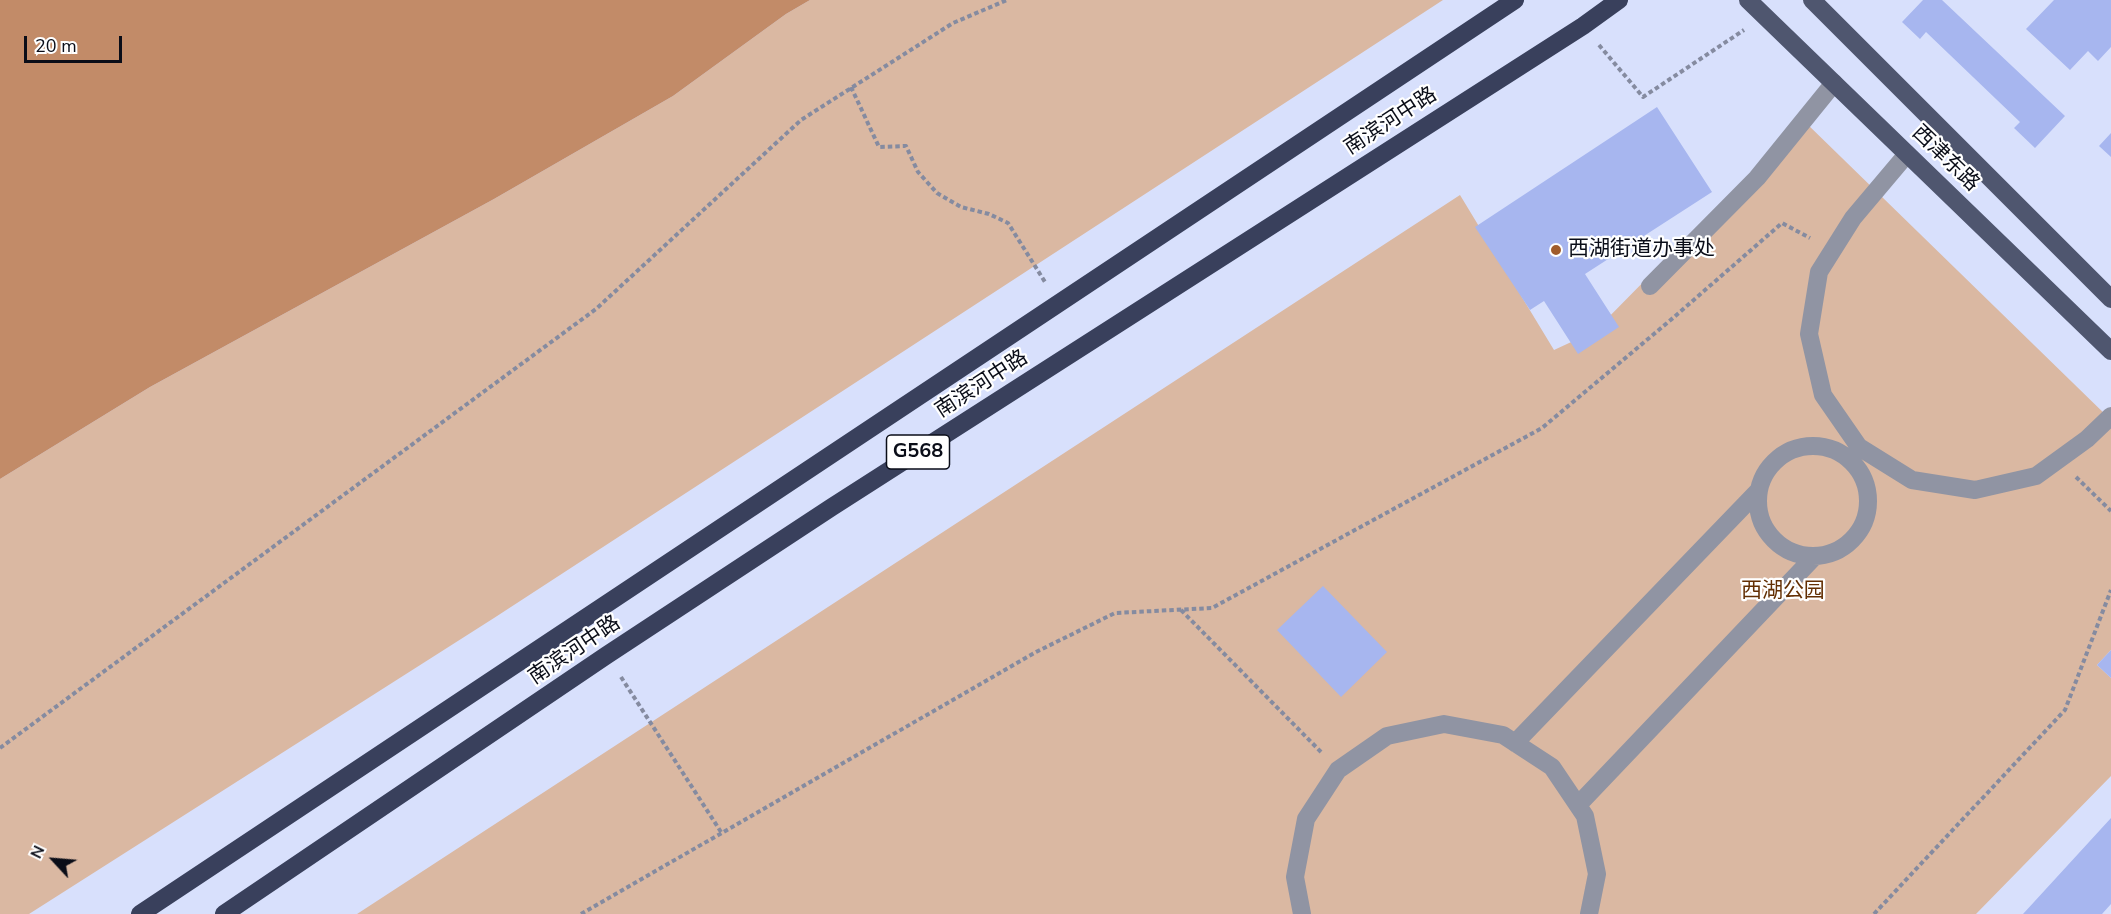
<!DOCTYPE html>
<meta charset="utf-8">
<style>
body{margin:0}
#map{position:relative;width:2111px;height:914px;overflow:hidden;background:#d8e0fc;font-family:"Nunito Sans",sans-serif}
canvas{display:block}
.north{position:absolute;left:24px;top:830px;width:60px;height:60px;-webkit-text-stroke:4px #fff;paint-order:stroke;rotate:296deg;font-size:16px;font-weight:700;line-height:24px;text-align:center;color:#0a0d18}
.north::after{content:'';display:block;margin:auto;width:21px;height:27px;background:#0a0d18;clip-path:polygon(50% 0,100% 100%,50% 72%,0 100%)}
.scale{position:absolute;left:24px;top:36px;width:98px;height:27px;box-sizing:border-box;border:3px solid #0a0d18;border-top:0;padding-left:8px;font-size:18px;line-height:21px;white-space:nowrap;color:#0a0d18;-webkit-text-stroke:4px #fff;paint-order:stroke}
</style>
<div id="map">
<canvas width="2111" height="914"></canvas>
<div class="north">N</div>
<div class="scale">20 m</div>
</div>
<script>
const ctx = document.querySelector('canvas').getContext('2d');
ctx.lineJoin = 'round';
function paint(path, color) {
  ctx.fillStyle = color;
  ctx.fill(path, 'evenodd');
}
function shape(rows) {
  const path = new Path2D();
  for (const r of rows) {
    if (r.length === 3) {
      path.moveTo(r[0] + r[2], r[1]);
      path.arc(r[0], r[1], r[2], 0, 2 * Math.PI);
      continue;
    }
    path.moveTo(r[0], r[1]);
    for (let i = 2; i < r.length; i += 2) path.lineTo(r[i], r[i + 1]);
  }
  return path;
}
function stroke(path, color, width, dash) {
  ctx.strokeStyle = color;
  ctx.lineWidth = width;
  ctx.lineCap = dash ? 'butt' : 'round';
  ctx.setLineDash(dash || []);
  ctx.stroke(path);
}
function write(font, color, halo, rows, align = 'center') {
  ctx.font = font + ' "Nunito Sans","Noto Sans SC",sans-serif';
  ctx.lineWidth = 4.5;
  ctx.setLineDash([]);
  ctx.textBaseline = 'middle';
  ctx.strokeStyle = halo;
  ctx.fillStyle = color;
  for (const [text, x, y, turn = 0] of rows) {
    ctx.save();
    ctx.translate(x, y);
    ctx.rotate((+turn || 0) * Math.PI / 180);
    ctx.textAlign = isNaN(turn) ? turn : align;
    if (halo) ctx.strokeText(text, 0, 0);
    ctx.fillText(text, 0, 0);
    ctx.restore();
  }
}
const green = shape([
 [810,0,1443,0,494,618,29,914,0,914,0,479,150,387,494,199,673,96,786,14],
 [1803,120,2111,420,2111,650,2097,665,2111,678,2111,776,1976,914,357,914,1460,195,1554,350,1595,331]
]);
const water = shape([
 [0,0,810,0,786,14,673,96,494,199,150,387,0,479]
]);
const building = shape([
 [1923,0,1942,0,2065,116,2035,148,2014,128,2020,122,1926,32,1920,39,1902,22],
 [2054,0,2111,0,2111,47,2098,61,2088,51,2070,70,2026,29],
 [1657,107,1712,192,1585,274,1619,327,1578,354,1544,301,1530,310,1475,227],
 [2111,133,2111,157,2099,146],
 [1323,586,1387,652,1341,697,1277,630],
 [2111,650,2111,678,2097,665],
 [2111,818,2111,904,2102,914,2023,914]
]);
const path = shape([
 [1599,45,1643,97,1744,30],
 [851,87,879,147,906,146,918,172,937,193,961,207,989,214,1008,223,1045,282],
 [2076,477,2111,511],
 [1181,610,1321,752],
 [621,677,721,832],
 [0,748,596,309,801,120,953,23,1007,0],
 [581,914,1036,652,1115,613,1212,608,1542,428,1673,318,1782,223,1810,238],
 [1874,914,2065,710,2111,590]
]);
const minor = shape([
 [1907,154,1853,218,1819,272,1809,334,1823,395,1859,447,1912,480,1975,490,2036,476,2087,439,2111,416],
 [1650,286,1757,178,1834,83],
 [1813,501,55],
 [1515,743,1759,490],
 [1578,805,1814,557],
 [1302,914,1295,877,1306,819,1338,770,1387,736,1444,724,1503,735,1552,767,1585,816,1597,874,1589,914]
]);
const major = shape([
 [1748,0,2111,351],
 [1812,0,2111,299]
]);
const highway = shape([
 [140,914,1515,0],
 [224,914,607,655,832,507,1583,26,1619,0]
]);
const markers = [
 [1556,250,6,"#a05c2c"]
];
const shields = [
 [918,452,63]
];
const shieldNames = [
 ["G568",918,452]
];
const streetNames = [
 ["南滨河中路",1391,122,-33],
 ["西津东路",1945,159,44],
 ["南滨河中路",982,385,-33],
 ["南滨河中路",575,651,-34]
];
const poiNames = [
 ["西湖街道办事处",1568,250]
];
const parkNames = [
 ["西湖公园",1783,592]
];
paint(green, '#dab8a2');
paint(water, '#c28b68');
paint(building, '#a7b6ef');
stroke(path, '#858ba0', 4, [4.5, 3]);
stroke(minor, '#9094a3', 18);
stroke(major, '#4f566f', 18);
stroke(highway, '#39405c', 18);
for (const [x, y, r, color] of markers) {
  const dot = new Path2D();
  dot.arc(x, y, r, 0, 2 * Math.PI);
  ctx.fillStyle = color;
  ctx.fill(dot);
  stroke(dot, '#fff', 2);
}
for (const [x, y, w] of shields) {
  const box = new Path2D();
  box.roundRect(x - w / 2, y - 17, w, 34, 4.5);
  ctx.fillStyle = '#fff';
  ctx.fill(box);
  stroke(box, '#0a0d18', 1.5);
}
write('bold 20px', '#0a0d18', null, shieldNames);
write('21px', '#0a0d18', '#fff', streetNames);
write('21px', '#0a0d18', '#fff', poiNames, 'left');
write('21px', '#632f03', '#fff', parkNames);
</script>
